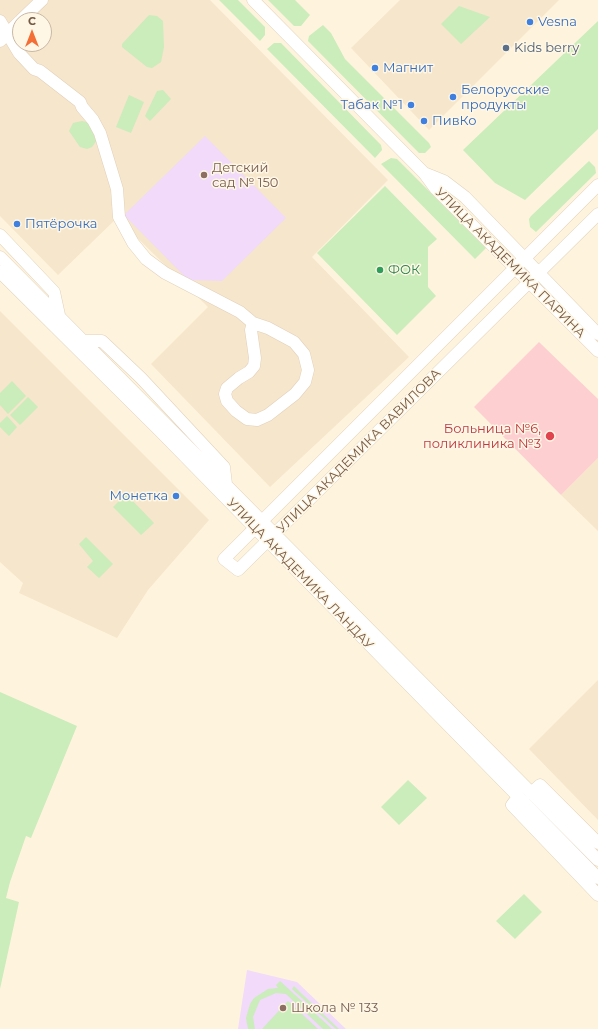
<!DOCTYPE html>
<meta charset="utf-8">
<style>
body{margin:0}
#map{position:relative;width:598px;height:1029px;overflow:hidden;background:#fef4dd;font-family:Montserrat,sans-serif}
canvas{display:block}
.north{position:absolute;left:12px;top:12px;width:40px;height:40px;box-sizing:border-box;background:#fff7e5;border:1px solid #c8b8a5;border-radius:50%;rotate:0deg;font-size:11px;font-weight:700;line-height:16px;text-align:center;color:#755944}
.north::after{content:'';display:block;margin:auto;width:14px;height:18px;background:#f46f36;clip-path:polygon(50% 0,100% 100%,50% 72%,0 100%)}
</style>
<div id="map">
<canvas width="598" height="1029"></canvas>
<div class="north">С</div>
</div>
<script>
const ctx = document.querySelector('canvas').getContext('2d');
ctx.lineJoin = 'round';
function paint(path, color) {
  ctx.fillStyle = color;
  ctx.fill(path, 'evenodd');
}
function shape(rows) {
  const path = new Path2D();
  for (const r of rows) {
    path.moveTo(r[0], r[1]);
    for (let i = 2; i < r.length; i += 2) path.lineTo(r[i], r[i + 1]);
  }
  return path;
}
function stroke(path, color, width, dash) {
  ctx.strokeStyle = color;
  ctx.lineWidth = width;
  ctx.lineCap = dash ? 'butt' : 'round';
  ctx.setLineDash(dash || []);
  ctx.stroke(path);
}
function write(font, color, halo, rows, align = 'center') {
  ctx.font = font + ' Montserrat,sans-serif';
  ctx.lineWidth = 3;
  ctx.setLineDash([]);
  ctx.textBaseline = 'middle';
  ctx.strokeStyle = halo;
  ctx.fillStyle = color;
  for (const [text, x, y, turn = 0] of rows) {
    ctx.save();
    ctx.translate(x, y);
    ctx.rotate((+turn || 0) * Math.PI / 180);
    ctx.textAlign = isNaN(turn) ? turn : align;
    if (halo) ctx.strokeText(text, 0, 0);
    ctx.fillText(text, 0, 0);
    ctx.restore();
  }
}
const residential = shape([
 [0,0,210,0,388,180,312,257,409,357,270,487,151,364,208,307,117,218,58,275,0,216],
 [20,20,44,20,44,44,20,44],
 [400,0,559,0,429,130,351,48],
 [0,311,209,520,148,590,117,638,19,593,23,583,0,562],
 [598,458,598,531,561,495],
 [598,680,598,820,529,749]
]);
const education = shape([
 [205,136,286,218,222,281,188,280,124,215],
 [247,970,297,982,346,1029,238,1029]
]);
const medical = shape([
 [539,342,598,399,598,458,561,495,474,407]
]);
const green = shape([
 [219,0,238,0,265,27,265,35,260,41],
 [268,0,295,0,310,15,301,26,294,26],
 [459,6,490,17,461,44,441,24],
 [149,15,157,16,163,21,164,47,161,62,152,68,147,67,122,47,122,44],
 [598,21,598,129,525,200,495,183,463,150],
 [323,25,331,33,345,59,429,143,431,147,425,153,419,153,308,41,309,36],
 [274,43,281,43,381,145,382,150,375,158,267,49],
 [163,90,171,99,150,121,145,116,157,91],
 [129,95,144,102,131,133,116,127],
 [82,121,90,123,97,140,92,147,87,149,80,147,69,131,73,123],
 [391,158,397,159,486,248,475,259,381,164],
 [589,161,595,167,596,173,536,232,530,227,529,219,531,216],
 [385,186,437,239,428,247,428,287,436,296,397,335,317,253],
 [12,381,26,396,8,414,0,405,0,393],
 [28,397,38,407,20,425,10,415],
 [7,416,17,427,9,436,0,427,0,423],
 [126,494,154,523,141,535,113,507],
 [86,537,113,564,99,578,87,567,93,561,79,544],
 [0,692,77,726,31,838,26,836,10,882,6,898,19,902,0,989],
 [408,780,427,798,399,825,381,807],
 [524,894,542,912,515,939,496,921],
 [280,981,332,1029,323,1029,286,994,276,993,260,1000,253,1017,255,1029,248,1029,246,1018,250,1004,254,998,268,989,278,988,276,985],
 [294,986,302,994,339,1029,336,1029,292,989],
 [288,1001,318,1029,262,1029]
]);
const minor = shape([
 [253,0,424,173,435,188,598,351],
 [21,20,42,0],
 [0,21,19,53,34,69,40,71,80,102,82,107,93,120,100,133,117,189,119,217,133,243,146,259,165,273,240,312,253,323,268,328,294,342,304,354,308,370,305,382,295,394,268,415,257,420,247,419,236,411,227,401,225,394,227,388,239,378,249,372,254,366,255,358,251,330,253,323],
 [0,41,20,21],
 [424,173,444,181,465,197,598,334],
 [598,185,224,559,238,570,598,214],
 [0,235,54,292,59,315],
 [0,257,598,860],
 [0,272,159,430,598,878],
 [84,341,102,341,141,378,224,467,226,484],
 [531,793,540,785,598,843],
 [518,797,512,805,598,895]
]);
const markers = [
 [530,22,4,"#3f7fe0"],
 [506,48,4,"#5c6f8a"],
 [375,68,4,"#3f7fe0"],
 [453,97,4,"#3f7fe0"],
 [411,105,4,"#3f7fe0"],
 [424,121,4,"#3f7fe0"],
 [204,175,4,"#8d6e63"],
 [17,224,4,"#3f7fe0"],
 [380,270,4,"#2e9e5b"],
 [550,436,5,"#e0444e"],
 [176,496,4,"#3f7fe0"],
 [283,1008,4,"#8d6e63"]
];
const shopNames = [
 ["Vesna",538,22],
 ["Магнит",383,68],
 ["Белорусские",461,90],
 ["продукты",461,105],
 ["Табак №1",403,105,"right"],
 ["ПивКо",432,121],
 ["Пятёрочка",25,224],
 ["Монетка",168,496,"right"]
];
const serviceNames = [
 ["Kids berry",514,48]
];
const educationNames = [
 ["Детский",212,168],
 ["сад № 150",212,183],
 ["Школа № 133",291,1008]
];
const streetNames = [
 ["УЛИЦА АКАДЕМИКА ПАРИНА",510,263,45],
 ["УЛИЦА АКАДЕМИКА ВАВИЛОВА",359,451,-45],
 ["УЛИЦА АКАДЕМИКА ЛАНДАУ",300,574,46]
];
const leisureNames = [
 ["ФОК",388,270]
];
const healthNames = [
 ["Больница №6,",541,429],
 ["поликлиника №3",541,444]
];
paint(residential, '#f6e6cb');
paint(education, '#f1dafa');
paint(medical, '#fdcfd1');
paint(green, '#cbecbb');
stroke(minor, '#e2d0b9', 13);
stroke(minor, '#fff', 12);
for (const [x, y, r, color] of markers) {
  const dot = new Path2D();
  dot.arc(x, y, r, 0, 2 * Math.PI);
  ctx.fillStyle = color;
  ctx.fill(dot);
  stroke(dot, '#fff7e5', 1.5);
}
write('13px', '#366cbe', '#fff7e5', shopNames, 'left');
write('13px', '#4e5e75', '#fff7e5', serviceNames, 'left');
write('13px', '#785e54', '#fff7e5', educationNames, 'left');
write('13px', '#755944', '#fff7e5', streetNames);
write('13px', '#27864d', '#fff7e5', leisureNames, 'left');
write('13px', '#be3a42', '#fff7e5', healthNames, 'right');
</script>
